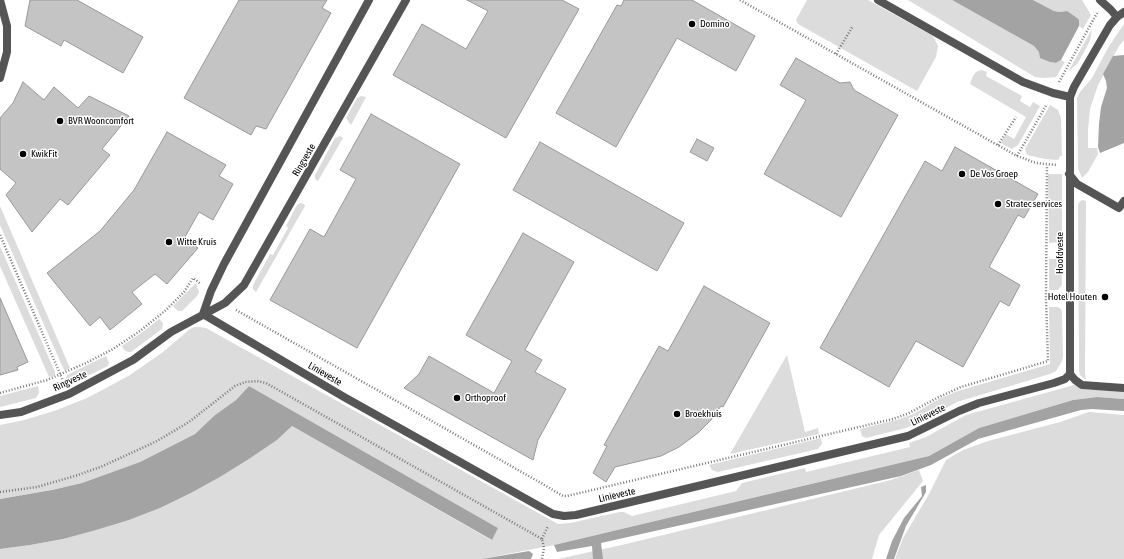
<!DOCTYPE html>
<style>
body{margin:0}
canvas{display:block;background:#fff}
</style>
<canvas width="1124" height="559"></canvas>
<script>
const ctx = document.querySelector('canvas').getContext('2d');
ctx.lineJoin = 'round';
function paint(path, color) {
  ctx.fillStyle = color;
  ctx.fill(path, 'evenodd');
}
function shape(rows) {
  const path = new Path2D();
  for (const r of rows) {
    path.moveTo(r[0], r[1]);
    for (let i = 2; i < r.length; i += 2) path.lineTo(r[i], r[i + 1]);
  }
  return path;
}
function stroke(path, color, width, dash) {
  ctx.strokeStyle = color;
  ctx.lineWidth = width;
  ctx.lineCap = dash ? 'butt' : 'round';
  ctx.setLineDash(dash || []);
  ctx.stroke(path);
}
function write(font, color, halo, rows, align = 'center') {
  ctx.font = font + ' "Asap Condensed",sans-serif';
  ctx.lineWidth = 3;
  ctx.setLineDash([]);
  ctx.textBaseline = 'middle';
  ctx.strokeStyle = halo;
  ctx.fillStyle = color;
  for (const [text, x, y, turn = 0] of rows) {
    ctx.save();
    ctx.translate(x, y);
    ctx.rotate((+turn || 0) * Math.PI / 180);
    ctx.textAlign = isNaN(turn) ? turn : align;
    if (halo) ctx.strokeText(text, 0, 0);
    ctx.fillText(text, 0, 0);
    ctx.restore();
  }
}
const green = shape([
 [807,0,868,0,933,36,938,46,936,57,917,91,798,24,796,20],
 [908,0,952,0,1034,46,1050,62,1056,63,1061,60,1065,62,1056,77,1043,78,1035,77],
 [1033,0,1082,0,1091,15,1083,29,1079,26,1079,24,1067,11,1060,12,1054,11],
 [1124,24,1124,40,1119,46,1098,85,1090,109,1088,130,1088,148,1097,148,1098,154,1088,172,1082,178,1078,168,1077,98,1080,92,1092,78,1109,46],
 [1092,29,1090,41,1078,63,1068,72],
 [981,70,987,72,986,76,1022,96,1020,101,1030,107,1033,102,1040,106,1018,145,1012,149,1001,143,1006,134,1014,139,1026,117,970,84,973,76,976,72],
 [361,96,366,97,351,125,346,118,357,98],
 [1050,105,1058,110,1061,118,1062,156,1060,156,1059,159,1057,160,1045,159,1027,155,1025,149],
 [340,136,343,138,318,181,315,179,315,175,335,138],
 [1048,174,1062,174,1062,237,1059,242,1049,243],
 [1083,200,1086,201,1085,373,1086,380,1080,375,1079,371,1078,205,1080,201],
 [300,203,304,204,305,206,256,292,253,289,253,285,270,254,273,255,288,228,286,226,297,205],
 [0,206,70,368,65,371,64,370,0,225],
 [0,246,55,372,55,375,49,377,0,266],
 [1049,259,1058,259,1061,261,1062,285,1058,290,1049,290],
 [196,283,199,292,197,296,182,311,178,311,173,306],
 [1049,307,1058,307,1061,309,1062,312,1063,357,1061,363,1056,371,1050,374,957,402,926,419,906,428,866,438,862,436,860,429,900,419,913,414,941,398,958,391,1050,364],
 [159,319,163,323,162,329,131,352,128,352,124,350,122,346,144,331],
 [194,327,200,327,206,328,558,524,570,523,620,512,624,512,632,516,736,491,742,483,805,468,806,472,910,447,909,443,926,437,966,415,1074,385,1078,386,1082,389,1124,391,1124,399,1097,397,1073,400,979,428,929,456,554,545,482,559,0,559,0,549,30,545,63,539,129,520,160,508,191,493,220,477,249,459,277,440,292,426,491,540,498,528,249,386,236,400,215,415,195,434,140,462,82,483,52,490,0,499,0,425,24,420,54,411,87,398,106,388,130,375,163,352,190,329],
 [787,355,805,432,818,428,819,434,730,454],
 [106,356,109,363,108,366,69,385,66,378,67,375],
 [38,386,39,393,36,398,0,407,0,396],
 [1089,412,1124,415,1124,559,895,559,903,538,929,494,946,460,963,450,988,441,1060,422],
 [821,438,822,444,818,449,718,472,712,470,709,465],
 [919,470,923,481,879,535,872,559,558,559,626,544,891,480]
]);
const water = shape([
 [952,0,1033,0,1054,11,1060,12,1067,11,1077,18,1079,20,1079,26,1061,60,1056,63,1050,62,1040,58,1039,52,1034,46],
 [1124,55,1124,143,1100,153,1098,147,1099,124,1101,107,1107,88,1106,81,1103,74,1113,56],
 [249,386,498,528,492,540,292,426,277,440,249,459,220,477,191,493,160,508,129,520,96,530,63,539,30,545,0,549,0,499,52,490,82,483,140,462,195,434,215,415,236,400],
 [1097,397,1124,399,1124,411,1092,409,1081,410,978,439,931,465,901,476,601,543,603,559,593,559,592,546,557,552,554,545,929,456,979,428,1073,400],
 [926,485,926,492,906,526,894,559,886,559,892,541,904,518,922,496,921,487],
 [529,551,533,554,531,559,482,559]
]);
const building = shape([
 [30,0,77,0,143,37,123,73,64,40,61,46,25,26,30,0],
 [239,0,327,0,322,8,331,13,266,129,256,126,251,135,184,98,239,0],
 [467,0,562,0,579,9,506,138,393,75,422,24,466,49,488,11,467,0],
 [624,0,692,0,755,36,736,71,677,38,616,147,556,113,617,5,621,6,624,0],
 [796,58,840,83,850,82,854,90,898,115,841,217,764,174,806,100,780,85,796,58],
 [23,82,44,100,54,87,78,108,89,96,129,116,102,149,110,155,68,205,60,199,32,232,6,195,16,183,0,169,0,118,13,103,23,82],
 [371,114,460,164,357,348,270,300,310,229,324,237,356,179,340,170,371,114],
 [167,132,226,165,219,176,233,184,213,220,199,212,185,237,198,248,167,284,155,274,132,292,142,304,110,330,100,317,90,326,47,273,100,231,134,190,167,132],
 [697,139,714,148,707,161,690,152,697,139],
 [540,142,684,223,657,271,513,190,540,142],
 [955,147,1038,194,1024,218,1018,215,989,267,1020,285,1009,306,1000,301,963,367,916,341,889,387,820,348,925,161,942,171,955,147],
 [523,233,574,262,525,350,542,360,535,372,566,389,538,440,533,460,404,388,419,374,429,356,494,393,512,361,466,335,523,233],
 [704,286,770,323,723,407,721,406,711,420,698,433,679,447,661,456,615,467,606,482,593,473,607,446,604,445,659,346,668,351,704,286],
 [0,298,28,362,17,367,18,370,0,375,0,298]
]);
const path = shape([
 [740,0,1017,156,1036,163,1057,165],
 [836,54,853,26],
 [1059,82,1097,13],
 [998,145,1016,117],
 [1017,156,1047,104],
 [0,235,64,383],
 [236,310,541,483,563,496,567,496,893,419,907,414,939,397,961,387,1048,361,1046,298,1047,165],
 [0,393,47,380,86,363,113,349,140,331,166,310,184,292,193,278,201,284],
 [0,492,37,487,78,475,103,466,157,441,189,422,235,386,245,382,257,381,266,383,542,539,544,548,542,559],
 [542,539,548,526]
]);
const lane = shape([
 [1069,174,1077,184,1119,208,1124,201],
 [1070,374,1075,380,1082,385,1124,388]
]);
const street = shape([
 [878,0,1023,82,1053,93,1070,97,1074,87,1110,25,1117,17,1124,12],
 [1100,0,1111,10,1117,17],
 [0,78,7,52,7,26,0,0],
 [203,314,344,397,553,514,564,516,576,515,908,436,959,411,979,403,1054,383,1065,379,1070,374,1070,97],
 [203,314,211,291,224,264,369,0],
 [0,415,21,412,69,394,133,360,171,332,225,303,244,285,406,0]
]);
const markers = [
 [692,24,4,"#000"],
 [60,121,4,"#000"],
 [23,154,4,"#000"],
 [962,174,4,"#000"],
 [998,204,4,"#000"],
 [169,242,4,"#000"],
 [1105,297,4,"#000"],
 [457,398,4,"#000"],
 [677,414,4,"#000"]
];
const poiNames = [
 ["Domino",700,24],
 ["BVR Wooncomfort",68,121],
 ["KwikFit",31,154],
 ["De Vos Groep",970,174],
 ["Stratec services",1006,204],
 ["Witte Kruis",177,242],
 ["Hotel Houten",1097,297,"right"],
 ["Orthoproof",465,398],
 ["Broekhuis",685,414]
];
const streetNames = [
 ["Ringveste",304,160,-60],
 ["Hoofdveste",1060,253,-90],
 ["Linieveste",325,374,30],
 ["Ringveste",70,381,-25],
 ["Linieveste",928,415,-26],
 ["Linieveste",617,495,-13]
];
paint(green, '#dcdcdc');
paint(water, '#a3a3a3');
paint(building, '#c4c4c4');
stroke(building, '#999', 1);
stroke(path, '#777', 2.5, [1, 2]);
stroke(lane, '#555', 8);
stroke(street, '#555', 8);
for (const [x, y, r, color] of markers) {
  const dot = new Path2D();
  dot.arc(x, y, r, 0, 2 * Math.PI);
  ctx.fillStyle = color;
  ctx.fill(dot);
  stroke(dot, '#fff', 1.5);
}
write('10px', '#000', '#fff', poiNames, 'left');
write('10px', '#000', '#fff', streetNames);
</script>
